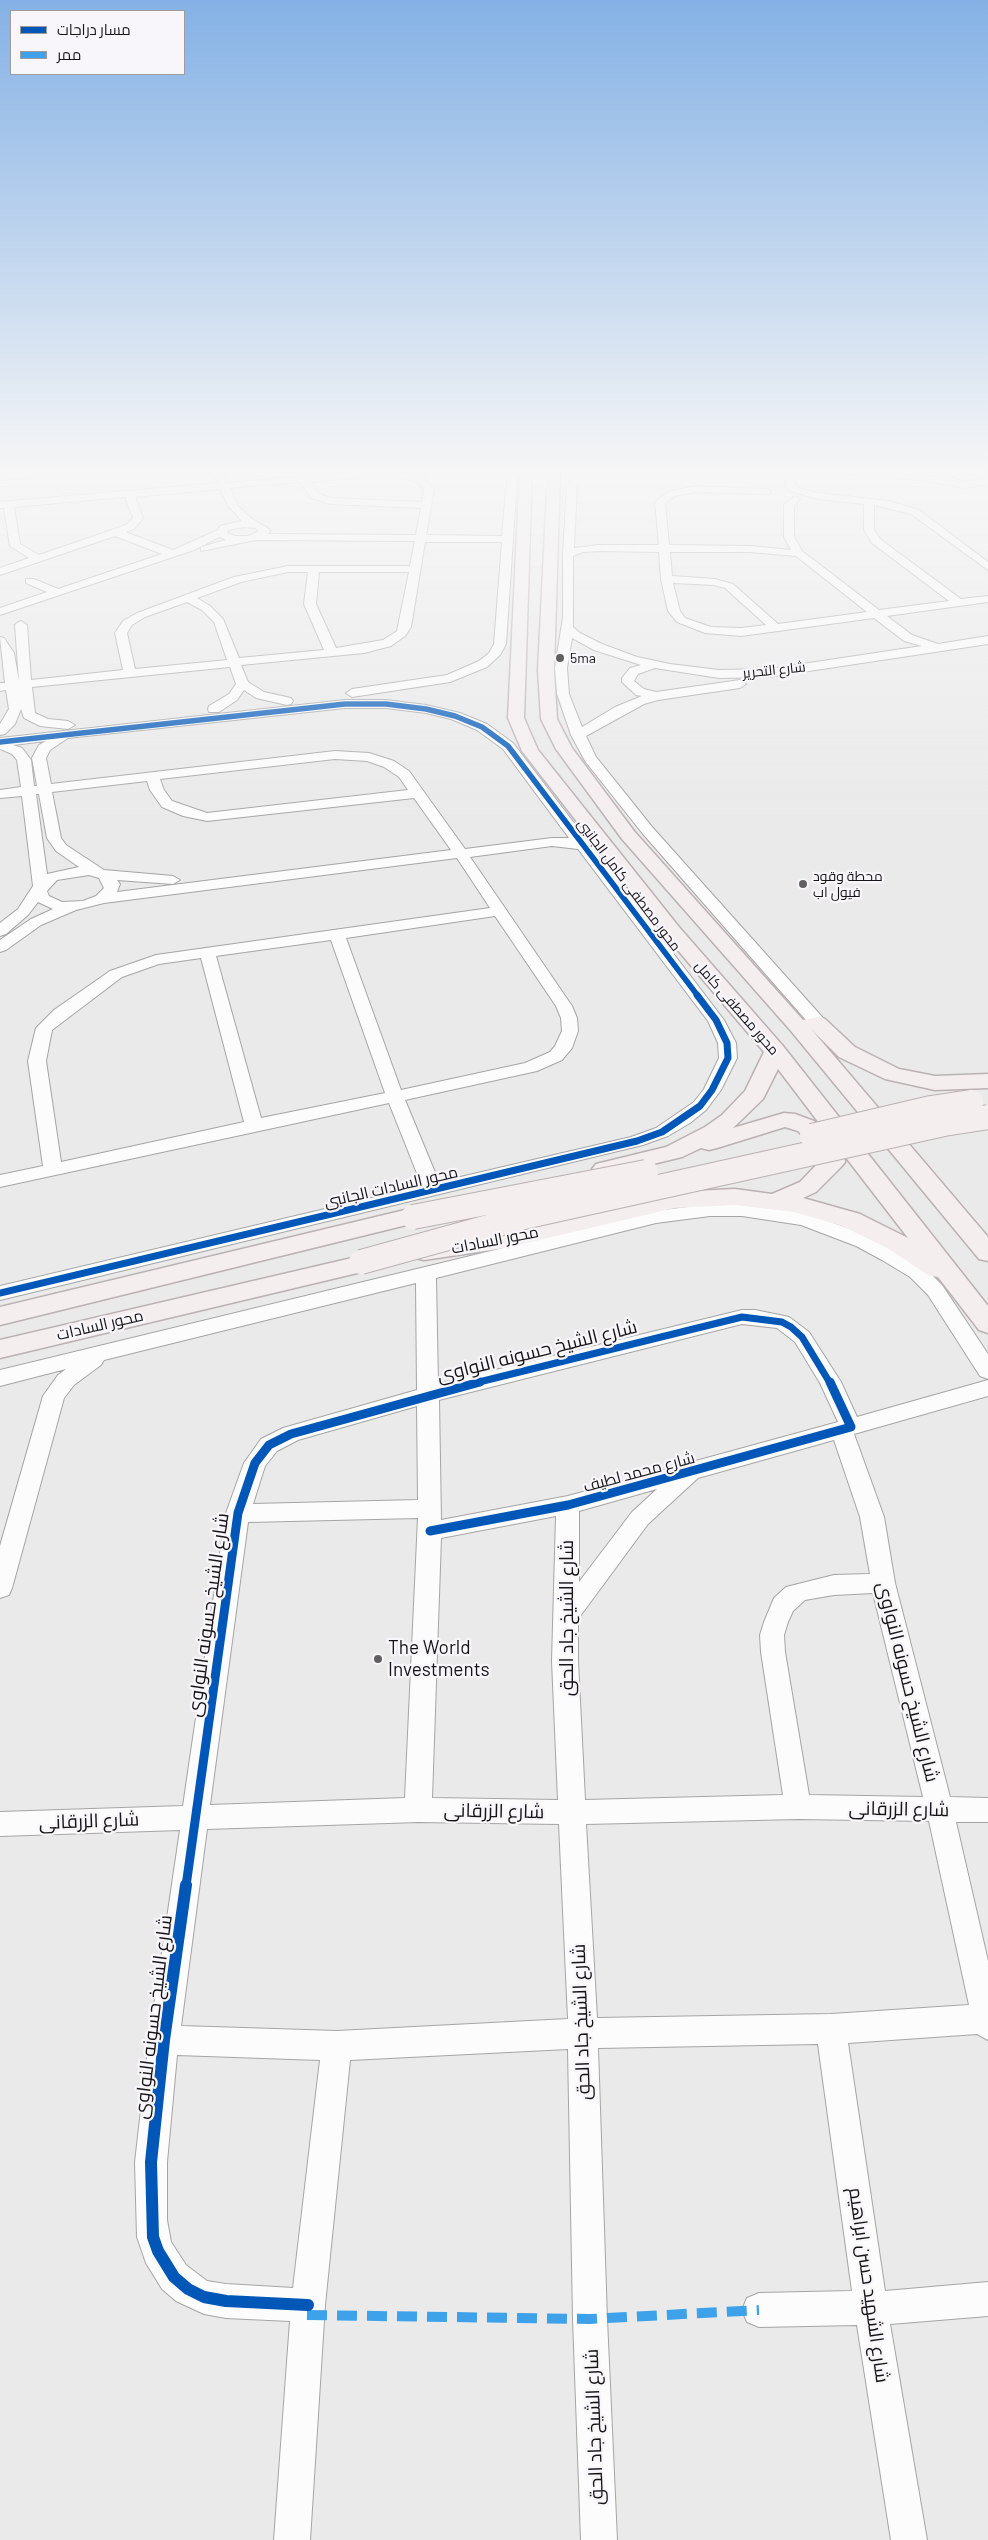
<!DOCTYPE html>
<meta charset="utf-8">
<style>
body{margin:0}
#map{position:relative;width:988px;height:2540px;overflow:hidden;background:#ebeaeb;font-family:Barlow,Cairo,sans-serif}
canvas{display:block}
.legend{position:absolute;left:10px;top:10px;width:175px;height:65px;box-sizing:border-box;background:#f8f6fa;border:1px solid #9e9c9f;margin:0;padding:6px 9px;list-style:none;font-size:15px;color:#161516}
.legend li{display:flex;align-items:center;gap:10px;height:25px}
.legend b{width:25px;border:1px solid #9e9c9f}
</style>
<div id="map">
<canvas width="988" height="2540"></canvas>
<ul class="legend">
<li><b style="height:6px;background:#0057b8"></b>مسار دراجات</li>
<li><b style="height:6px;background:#3da2ea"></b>ممر</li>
</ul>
</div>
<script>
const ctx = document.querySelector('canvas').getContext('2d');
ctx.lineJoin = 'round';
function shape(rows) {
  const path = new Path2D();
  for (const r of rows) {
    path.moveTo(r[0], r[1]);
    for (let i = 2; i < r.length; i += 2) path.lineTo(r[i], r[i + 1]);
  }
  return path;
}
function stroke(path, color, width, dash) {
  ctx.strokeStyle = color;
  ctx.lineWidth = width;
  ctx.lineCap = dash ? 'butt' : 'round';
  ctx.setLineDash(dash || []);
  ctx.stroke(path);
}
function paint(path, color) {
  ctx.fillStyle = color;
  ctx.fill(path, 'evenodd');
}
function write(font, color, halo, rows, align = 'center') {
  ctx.font = font + ' Barlow,Cairo,sans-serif';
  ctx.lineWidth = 4.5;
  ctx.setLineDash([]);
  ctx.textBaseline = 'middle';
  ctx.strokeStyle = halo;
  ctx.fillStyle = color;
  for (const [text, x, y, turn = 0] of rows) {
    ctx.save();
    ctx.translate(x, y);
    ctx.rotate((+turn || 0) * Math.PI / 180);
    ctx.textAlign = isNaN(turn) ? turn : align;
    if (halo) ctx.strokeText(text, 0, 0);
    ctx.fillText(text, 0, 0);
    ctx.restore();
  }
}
const minor = shape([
 [51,470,90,470,85,473,0,480,0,474,51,470],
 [211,470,221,470,227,483,376,470,413,474,425,479,434,489,426,535,502,536,507,479,501,470,511,470,517,479,506,644,500,655,487,667,450,682,352,697,346,693,352,689,447,675,479,661,489,653,494,644,502,542,425,542,411,627,405,636,391,646,364,653,241,665,248,682,264,692,291,698,293,701,291,704,287,705,256,698,244,690,237,700,219,712,209,712,208,709,209,706,229,694,236,684,230,667,32,687,35,713,48,719,68,721,75,725,68,729,40,726,24,718,21,709,15,724,5,734,0,735,0,724,9,709,6,690,0,691,0,683,5,683,0,637,4,638,14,653,19,681,15,625,17,623,21,621,27,625,31,680,123,670,115,633,123,621,137,613,234,577,288,566,410,566,415,541,256,540,201,551,201,547,226,540,219,537,194,550,0,615,0,608,47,592,26,583,26,579,34,579,58,589,162,554,115,536,0,575,0,568,29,558,10,546,4,508,0,508,0,502,218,483,211,470],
 [376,476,411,480,419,483,424,489,422,502,331,498,319,494,310,482,376,476],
 [300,482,311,498,330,504,421,508,416,535,268,534,270,531,269,529,251,518,238,506,230,488,300,482],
 [220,489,229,507,242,521,220,526,218,530,173,550,125,532,134,529,143,518,135,497,220,489],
 [125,497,133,518,126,525,39,555,20,544,14,507,125,497],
 [244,527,255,528,259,531,248,536,235,536,227,533,228,530,244,527],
 [288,572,308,572,304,604,324,650,239,658,223,619,210,606,197,598,241,582,288,572],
 [319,572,409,572,397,631,383,640,336,648,316,604,319,572],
 [187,602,202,610,214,622,227,660,135,669,127,633,132,625,145,617,187,602],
 [583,470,594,470,577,484,574,548,599,545,659,545,655,502,668,492,696,486,766,489,770,490,770,494,696,492,675,496,665,503,669,545,750,546,791,550,784,537,784,505,795,496,800,499,794,506,794,537,802,551,879,610,949,601,872,543,864,530,864,504,817,499,790,491,785,485,787,476,799,470,811,470,795,479,795,484,799,488,818,493,889,501,919,510,988,562,988,570,911,514,874,505,874,530,880,539,961,599,988,596,988,602,887,616,912,635,938,644,988,636,988,644,769,677,719,678,655,668,638,674,634,681,644,689,656,692,740,680,746,684,740,688,658,700,644,704,586,736,596,757,653,828,824,1019,826,1023,824,1027,812,1027,643,834,585,761,571,735,557,694,555,668,563,617,563,554,567,484,583,470],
 [599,551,659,552,661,579,668,611,677,622,705,633,741,636,874,618,904,641,922,646,769,669,719,670,670,664,637,657,602,644,580,633,573,627,573,556,583,552,599,551],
 [670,552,750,552,796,556,867,612,778,624,733,584,715,579,672,576,670,552],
 [673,583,714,585,725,588,766,625,741,628,711,627,685,618,680,611,673,583],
 [572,638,594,650,641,665,630,668,622,678,622,682,636,695,642,696,615,707,582,727,569,694,567,668,572,638],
 [827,470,868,470,937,477,942,470,980,470,988,473,988,484,965,488,921,480,832,473,827,470],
 [965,473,978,475,983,479,965,482,947,476,965,473],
 [345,700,386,700,426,705,460,713,487,724,513,743,724,1020,736,1043,737,1058,721,1090,706,1110,690,1123,668,1136,643,1145,0,1300,0,1286,422,1186,389,1103,0,1187,0,1175,43,1166,28,1061,36,1028,54,1010,110,971,156,955,490,908,457,858,104,903,76,910,41,925,6,950,0,952,0,940,31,919,53,909,38,902,28,915,6,934,0,936,0,923,18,909,33,886,22,796,0,798,0,790,21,787,17,760,12,754,0,749,0,738,345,700],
 [345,708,386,708,426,713,451,719,477,730,503,749,569,838,552,838,465,849,409,771,394,761,369,753,335,751,51,784,46,758,50,750,68,738,345,708],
 [46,741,39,745,32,758,37,786,34,786,31,760,22,748,13,745,46,741],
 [335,759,367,761,384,767,399,777,408,790,207,813,172,801,164,790,160,779,335,759],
 [147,781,150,790,162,807,183,816,207,821,414,798,451,850,117,892,120,884,117,880,173,884,180,880,173,876,104,870,66,845,61,838,52,792,147,781],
 [36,794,39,794,47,838,56,851,79,867,47,874,36,794],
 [552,846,578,849,708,1021,718,1043,719,1058,704,1089,694,1102,656,1128,631,1137,439,1182,405,1100,537,1071,562,1060,572,1048,578,1031,577,1018,572,1006,470,857,552,846],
 [89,875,99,878,104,888,96,896,83,901,62,902,49,896,47,891,57,880,89,875],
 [495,916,556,1006,561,1018,562,1031,555,1046,550,1052,525,1063,401,1090,346,938,495,916],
 [331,940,385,1093,261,1118,216,956,331,940],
 [201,958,244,1122,61,1162,46,1061,52,1030,122,977,159,964,201,958],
 [710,1204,742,1204,780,1208,813,1216,870,1236,924,1267,942,1285,988,1354,988,1379,980,1376,928,1295,910,1277,882,1260,856,1246,801,1225,742,1216,710,1216,656,1223,436,1278,438,1384,742,1310,755,1310,789,1317,809,1332,841,1382,857,1417,988,1380,988,1396,854,1434,884,1517,895,1583,950,1797,988,1798,988,1822,956,1822,988,1961,988,2040,977,2034,848,2043,885,2291,988,2282,988,2316,890,2324,927,2540,891,2540,857,2325,759,2327,747,2322,742,2310,747,2298,759,2293,852,2291,818,2044,598,2048,607,2319,617,2540,581,2540,573,2319,568,2049,350,2060,325,2305,310,2540,274,2540,290,2321,226,2318,204,2314,176,2301,162,2289,146,2263,137,2237,135,2162,149,2040,180,1830,0,1836,0,1812,183,1806,226,1513,244,1463,261,1439,283,1428,417,1390,416,1283,104,1360,101,1365,74,1385,64,1398,12,1588,9,1595,0,1598,0,1546,43,1396,58,1375,66,1369,0,1386,0,1370,656,1211,710,1204],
 [742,1324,777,1328,795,1342,820,1383,838,1422,568,1496,441,1520,439,1400,742,1324],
 [417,1406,418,1500,253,1504,265,1466,277,1451,298,1440,417,1406],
 [834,1440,860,1517,870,1574,834,1575,786,1587,774,1598,764,1622,760,1635,761,1652,783,1795,585,1800,578,1661,578,1619,648,1524,698,1478,834,1440],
 [657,1489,632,1512,579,1582,579,1511,657,1489],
 [556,1516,552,1661,558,1800,432,1798,441,1538,556,1516],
 [418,1518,405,1798,210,1805,248,1522,418,1518],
 [873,1593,923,1797,809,1795,785,1652,784,1635,788,1622,793,1611,805,1600,834,1595,873,1593],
 [798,1819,929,1821,969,2005,831,2014,597,2018,586,1824,798,1819],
 [418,1822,559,1824,568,2019,337,2031,181,2026,207,1829,418,1822],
 [177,2055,320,2060,293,2288,226,2284,207,2281,186,2265,171,2242,167,2220,167,2162,177,2055]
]);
const major = shape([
 [520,470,532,470,524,718,538,750,679,927,783,1046,988,1306,988,1333,979,1330,938,1277,928,1275,889,1249,842,1226,794,1212,735,1205,675,1208,505,1248,424,1260,415,1258,412,1252,415,1246,424,1244,505,1232,675,1192,735,1189,772,1194,800,1182,821,1160,821,1156,798,1131,785,1127,717,1148,709,1150,701,1148,682,1157,604,1176,596,1174,592,1169,596,1164,666,1147,705,1127,722,1115,745,1091,764,1052,665,935,522,751,508,718,520,470],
 [778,1069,835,1144,814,1121,795,1114,784,1113,733,1128,763,1099,778,1069],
 [844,1155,908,1238,860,1214,803,1198,816,1192,841,1167,845,1162,844,1155],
 [548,470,560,470,554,670,557,719,572,748,634,831,803,1020,818,1017,825,1019,855,1047,899,1069,935,1076,988,1074,988,1088,935,1090,885,1079,839,1057,812,1030,988,1237,988,1261,979,1259,791,1031,622,839,556,749,541,719,538,670,548,470],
 [434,1203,443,1206,446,1211,443,1216,0,1325,0,1307,434,1203],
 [382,1251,391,1253,394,1259,391,1265,0,1358,0,1340,382,1251]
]);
const majorBridge = shape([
 [812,1136,931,1108,971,1102],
 [413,1217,646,1172],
 [361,1262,528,1216,944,1124,988,1117]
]);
const quiet = shape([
 [307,2315,590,2319,759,2310]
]);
const cyclewayFar3 = shape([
 [0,742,345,704,386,704,426,709,455,716,482,727,508,746,698,996]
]);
const cyclewayFar2 = shape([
 [0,1293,637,1141,662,1132,700,1106,712,1090,728,1058,727,1043,716,1020,697,995],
 [475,1383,742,1317,782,1322,791,1327,802,1337,830,1383]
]);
const cyclewayFar1 = shape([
 [430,1531,568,1505,851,1427,830,1382],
 [186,1886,238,1513,255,1463,269,1445,291,1434,480,1382]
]);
const cycleway = shape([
 [186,1885,164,2040,151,2162,153,2237,158,2251,174,2277,188,2289,204,2297,226,2301,308,2305]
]);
const markers = [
 [560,658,5,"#616061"],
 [803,884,5,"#616061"],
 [378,1659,5,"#616061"]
];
const farPoinames = [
 ["5ma",570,658],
 ["محطة وقود",813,876],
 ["فيول اب",813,892]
];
const farStreetnames = [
 ["شارع التحرير",774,670,-6],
 ["محور مصطفى كامل الجانبى",629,885,53],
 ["محور مصطفى كامل",737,1008,49]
];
const streetNames = [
 ["محور السادات الجانبى",391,1187,-13],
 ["محور السادات",495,1240,-11],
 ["محور السادات",100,1325,-13],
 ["شارع محمد لطيف",639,1472,-15]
];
const nearStreetnames = [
 ["شارع الشيخ حسونه النواوى",537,1351,-14],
 ["شارع الشيخ حسونه النواوى",208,1615,-82],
 ["شارع الشيخ جاد الحق",567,1618,-90],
 ["شارع الشيخ حسونه النواوى",908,1682,76],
 ["شارع الزرقانى",899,1809,1],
 ["شارع الزرقانى",494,1811,1],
 ["شارع الزرقانى",89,1821,-2],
 ["شارع الشيخ حسونه النواوى",153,2017,-83],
 ["شارع الشيخ جاد الحق",581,2022,-92],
 ["شارع الشهيد حسن ابراهيم",869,2285,82],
 ["شارع الشيخ جاد الحق",594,2427,-92]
];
const nearPoinames = [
 ["The World",388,1648],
 ["Investments",388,1670]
];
stroke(minor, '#a6a5a6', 2);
stroke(major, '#bbb1b2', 3);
paint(minor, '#fcfcfc');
paint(major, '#f4eeef');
stroke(majorBridge, '#bbb1b2', 26, []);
stroke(majorBridge, '#f4eeef', 24);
stroke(quiet, '#3da2ea', 10, [20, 10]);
stroke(cyclewayFar3, '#0057b8', 5.5);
stroke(cyclewayFar2, '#0057b8', 7);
stroke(cyclewayFar1, '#0057b8', 9);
stroke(cycleway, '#0057b8', 12);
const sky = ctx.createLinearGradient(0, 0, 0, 826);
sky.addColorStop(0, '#84b1e5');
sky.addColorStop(0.57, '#f6f6f6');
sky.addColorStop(1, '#f6f6f600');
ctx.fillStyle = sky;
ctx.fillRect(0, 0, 988, 826);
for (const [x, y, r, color] of markers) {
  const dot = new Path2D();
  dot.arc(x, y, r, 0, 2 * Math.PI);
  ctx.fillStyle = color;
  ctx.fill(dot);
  stroke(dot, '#f8f6fa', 2);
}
write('14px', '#161516', '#f8f6fa', farPoinames, 'left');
write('14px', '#161516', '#f8f6fa', farStreetnames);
write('16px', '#161516', '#f8f6fa', streetNames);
write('19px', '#161516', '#f8f6fa', nearStreetnames);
write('19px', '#161516', '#f8f6fa', nearPoinames, 'left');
</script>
